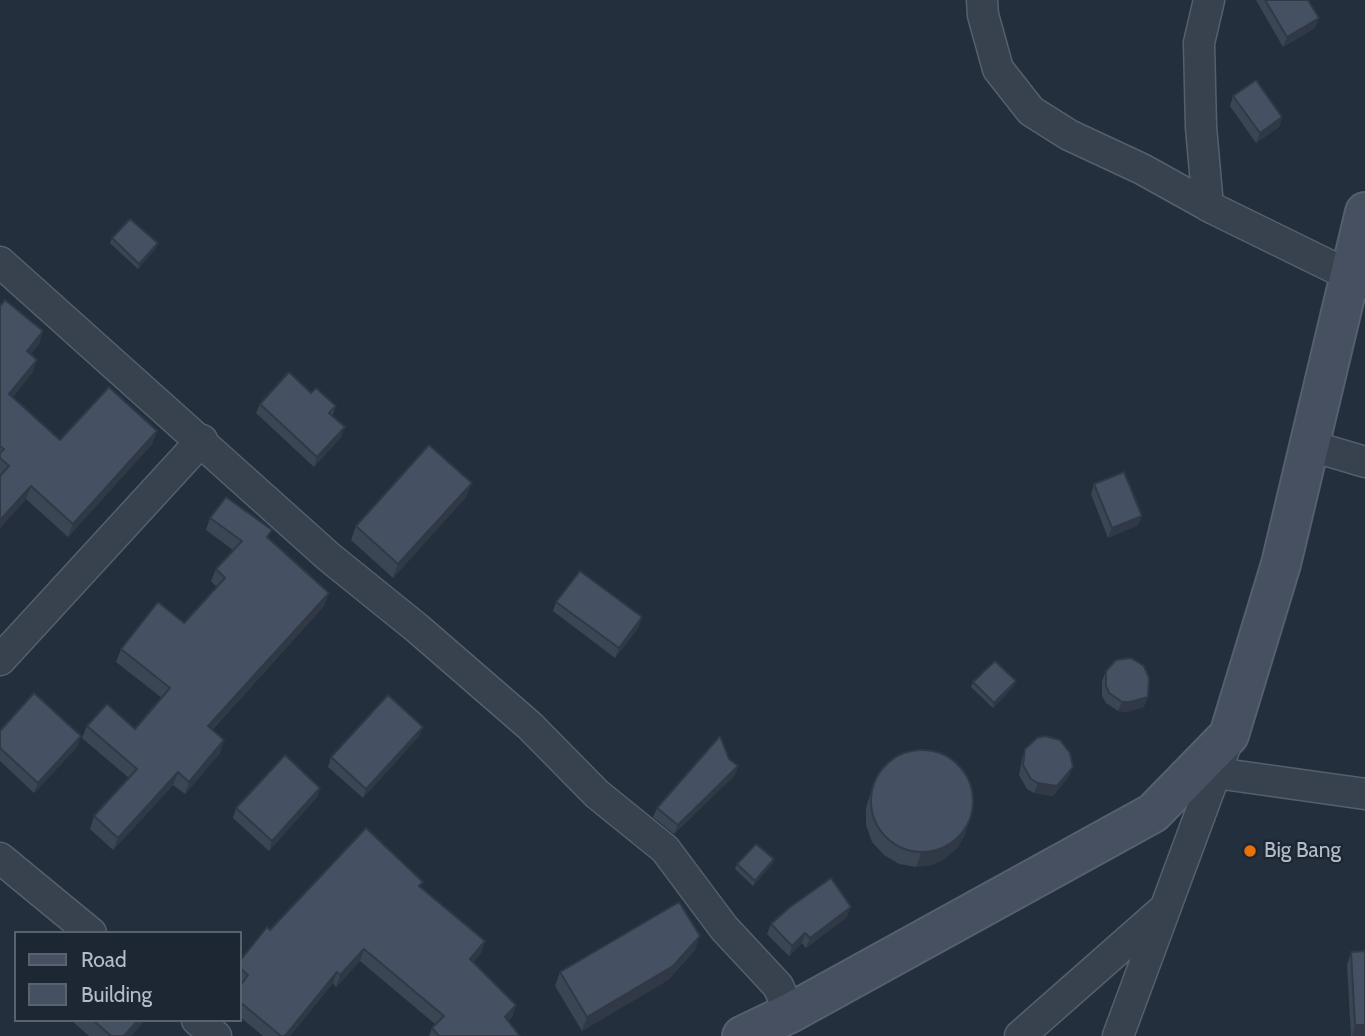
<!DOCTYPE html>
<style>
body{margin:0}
#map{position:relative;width:1365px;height:1036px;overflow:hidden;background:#242f3e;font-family:Cabin,sans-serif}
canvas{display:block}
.legend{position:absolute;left:14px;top:931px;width:228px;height:91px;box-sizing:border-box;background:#1d2633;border:2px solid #59626f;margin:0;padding:9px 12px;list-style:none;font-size:21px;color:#b4bcc9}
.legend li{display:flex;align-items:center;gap:14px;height:35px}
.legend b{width:35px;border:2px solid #59626f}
</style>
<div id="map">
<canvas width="1365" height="1036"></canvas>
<ul class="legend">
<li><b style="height:9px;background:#465061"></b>Road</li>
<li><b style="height:19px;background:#455162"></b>Building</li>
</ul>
</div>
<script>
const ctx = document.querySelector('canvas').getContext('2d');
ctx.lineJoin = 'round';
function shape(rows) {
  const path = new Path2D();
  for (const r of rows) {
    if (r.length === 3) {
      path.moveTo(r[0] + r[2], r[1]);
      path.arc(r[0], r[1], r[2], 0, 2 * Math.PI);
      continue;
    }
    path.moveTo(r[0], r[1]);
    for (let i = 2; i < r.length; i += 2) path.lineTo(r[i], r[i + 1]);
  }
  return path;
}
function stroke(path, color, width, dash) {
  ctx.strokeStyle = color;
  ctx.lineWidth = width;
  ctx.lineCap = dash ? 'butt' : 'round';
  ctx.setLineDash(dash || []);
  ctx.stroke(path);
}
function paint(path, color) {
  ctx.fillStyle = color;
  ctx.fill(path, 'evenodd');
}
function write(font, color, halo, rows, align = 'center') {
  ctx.font = font + ' Cabin,sans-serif';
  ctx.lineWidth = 5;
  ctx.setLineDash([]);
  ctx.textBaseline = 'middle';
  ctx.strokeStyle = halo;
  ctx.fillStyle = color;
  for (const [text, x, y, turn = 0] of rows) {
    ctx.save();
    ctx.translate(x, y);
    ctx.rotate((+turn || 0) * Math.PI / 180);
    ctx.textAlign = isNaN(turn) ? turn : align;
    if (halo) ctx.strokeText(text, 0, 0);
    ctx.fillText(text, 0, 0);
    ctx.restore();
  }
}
const street = shape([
 [982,0,983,15,998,69,1031,111,1069,135,1142,169,1214,209,1365,283],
 [1208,206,1201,127,1199,43,1209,0],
 [0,262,329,557,417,628,530,726,597,794,665,849,724,928,778,986,790,1013],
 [1308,445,1365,462],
 [0,660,202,440],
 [1216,773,1365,794],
 [0,858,91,933],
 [197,1020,216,1036],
 [1020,1036,1163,910],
 [1118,1036,1228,739]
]);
const secondary = shape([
 [742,1036,790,1013,1153,813,1229,735,1281,564,1365,212]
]);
const wall = shape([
 [1256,0,1308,0,1315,28,1283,47],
 [1233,96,1282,117,1279,127,1256,143,1230,106],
 [112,238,156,248,138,269,110,243],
 [0,306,43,331,39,344,30,354,37,360,32,373,13,397,60,440,157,431,152,444,68,537,26,499,0,528],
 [311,393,336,406,332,416,341,437,314,467,256,413,260,404],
 [1094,484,1142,516,1138,525,1108,538,1091,494],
 [466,497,393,578,351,540,356,526],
 [210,518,269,539,324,606,212,730,220,753,185,794,173,785,113,850,90,829,94,816,129,778,82,738,87,726,135,729,162,698,116,662,121,649,184,623,217,587,211,581,216,569,233,550,206,530],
 [556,602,639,627,615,658,553,611],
 [1106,671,1144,707,1126,712,1118,711,1106,703,1102,696,1102,681],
 [1016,681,1014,686,993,708,971,687,973,682],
 [0,731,78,746,34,793,0,761],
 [419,736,363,798,328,767,331,757],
 [1025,749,1069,776,1053,796,1034,793,1027,789,1019,775,1022,759],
 [729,759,738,766,735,775,674,834,653,817,657,808],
 [876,777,970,819,965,834,958,847,946,858,932,865,916,867,899,864,884,855,872,842,866,825,866,808],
 [320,788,317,797,269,851,233,818,236,808],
 [774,859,772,864,753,886,735,869,737,864],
 [421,887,485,941,481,953,473,962,516,1005,512,1017,508,1021,520,1036,429,1036,432,1028,435,1024,360,961,336,987,333,983,290,1036,263,1036,240,1017,240,986,241,984,240,982,240,961,270,930],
 [847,917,806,948,802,943,789,956,767,934,771,924],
 [695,950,668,980,582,1031,555,986,560,972],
 [1351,952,1365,1036,1351,1036,1347,965],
 [71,1020,145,1020,131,1036,89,1036]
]);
const shadedWall = shape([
 [1319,18,1315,28,1283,47,1287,37],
 [1282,117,1279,127,1256,143,1260,133],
 [158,243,156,248,138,269,139,264],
 [43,331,39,344,22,364,27,351],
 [37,360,32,373,5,407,9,394],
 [345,427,341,437,314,467,317,457],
 [157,431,152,444,68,537,73,524],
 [472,483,466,497,393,578,398,564],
 [31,486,26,499,0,528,0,520],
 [1142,516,1138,525,1108,538,1112,528],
 [329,593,324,606,203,739,208,726],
 [642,617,639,627,615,658,619,648],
 [1016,681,1014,686,993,708,994,703],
 [1148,697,1144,707,1126,712,1118,711,1122,702],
 [423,727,419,736,363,798,366,789],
 [81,736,78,746,34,793,38,783],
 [224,740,220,753,185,794,189,782],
 [738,766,735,775,674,834,678,825],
 [1073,767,1069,776,1053,796,1034,793,1038,783],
 [178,772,173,785,113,850,118,838],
 [320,788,317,797,269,851,272,841],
 [970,819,965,834,958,847,946,858,932,865,916,867,921,853],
 [774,859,772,864,753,886,755,881],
 [851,907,847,917,806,948,810,938],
 [805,933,802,943,789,956,792,946],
 [700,936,695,950,668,980,582,1031,587,1017],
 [485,941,481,953,466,971,470,959],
 [364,949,360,961,336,987,340,975],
 [337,972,333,983,290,1036,285,1036],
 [516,1005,512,1017,500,1028,505,1017],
 [138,1020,145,1020,131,1036,124,1036],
 [1355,1025,1365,1025,1365,1036,1352,1036]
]);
const building = shape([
 [1265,0,1308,0,1319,18,1287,37,1265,0],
 [1256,80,1282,117,1260,133,1233,96,1256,80],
 [130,219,158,243,139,264,112,238,130,219],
 [5,300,43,331,27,351,37,360,9,394,60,440,109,387,157,431,73,524,31,486,0,520,0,476,9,466,0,458,0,453,4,449,0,446,0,306,5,300],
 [289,372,311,393,316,388,336,406,329,413,345,427,317,457,260,404,289,372],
 [429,445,472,483,398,564,356,526,429,445],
 [1124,472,1142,516,1112,528,1094,484,1124,472],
 [226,497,272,530,267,537,329,593,208,726,224,740,189,782,178,772,118,838,94,816,137,769,87,726,107,704,135,729,170,688,121,649,158,602,184,623,225,578,216,569,242,541,210,518,226,497],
 [580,571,642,617,619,648,556,602,580,571],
 [1131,658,1144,666,1149,678,1148,697,1130,702,1122,702,1109,693,1106,686,1106,671,1116,660,1131,658],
 [995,661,1016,681,994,703,973,682,995,661],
 [34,693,81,736,38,783,0,748,0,731,34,693],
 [388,695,423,727,366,789,331,757,388,695],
 [720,736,729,759,738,766,678,825,657,808,720,736],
 [1045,736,1060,740,1070,753,1073,767,1057,786,1038,783,1031,779,1023,765,1025,749,1037,738,1045,736],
 [922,801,51],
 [285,755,320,788,272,841,236,808,285,755],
 [366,828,423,882,419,886,485,941,470,959,516,1005,505,1017,520,1036,439,1036,432,1028,444,1016,364,949,340,975,337,972,285,1036,281,1036,240,1002,240,986,248,975,240,968,240,961,267,927,270,930,366,828],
 [756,844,774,859,755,881,737,864,756,844],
 [831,878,851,907,810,938,805,933,792,946,771,924,790,907,831,878],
 [679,902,700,936,673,966,587,1017,560,972,679,902],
 [1365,951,1365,1025,1355,1025,1351,952,1365,951],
 [93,1020,138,1020,124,1036,111,1036,93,1020]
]);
const markers = [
 [1250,851,7,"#e8710a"]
];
const poiNames = [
 ["Big Bang",1264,851]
];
stroke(street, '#565f6c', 33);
stroke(secondary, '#565f6c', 42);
stroke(street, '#38414e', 30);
stroke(secondary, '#465061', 38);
paint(wall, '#3b4654');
paint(shadedWall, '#303945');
paint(building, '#455162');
stroke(building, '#303945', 2);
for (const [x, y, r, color] of markers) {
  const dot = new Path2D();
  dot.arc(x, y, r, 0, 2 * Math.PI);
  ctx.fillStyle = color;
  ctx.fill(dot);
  stroke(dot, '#1d2633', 2.5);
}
write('21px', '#b4bcc9', '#1d2633', poiNames, 'left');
</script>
